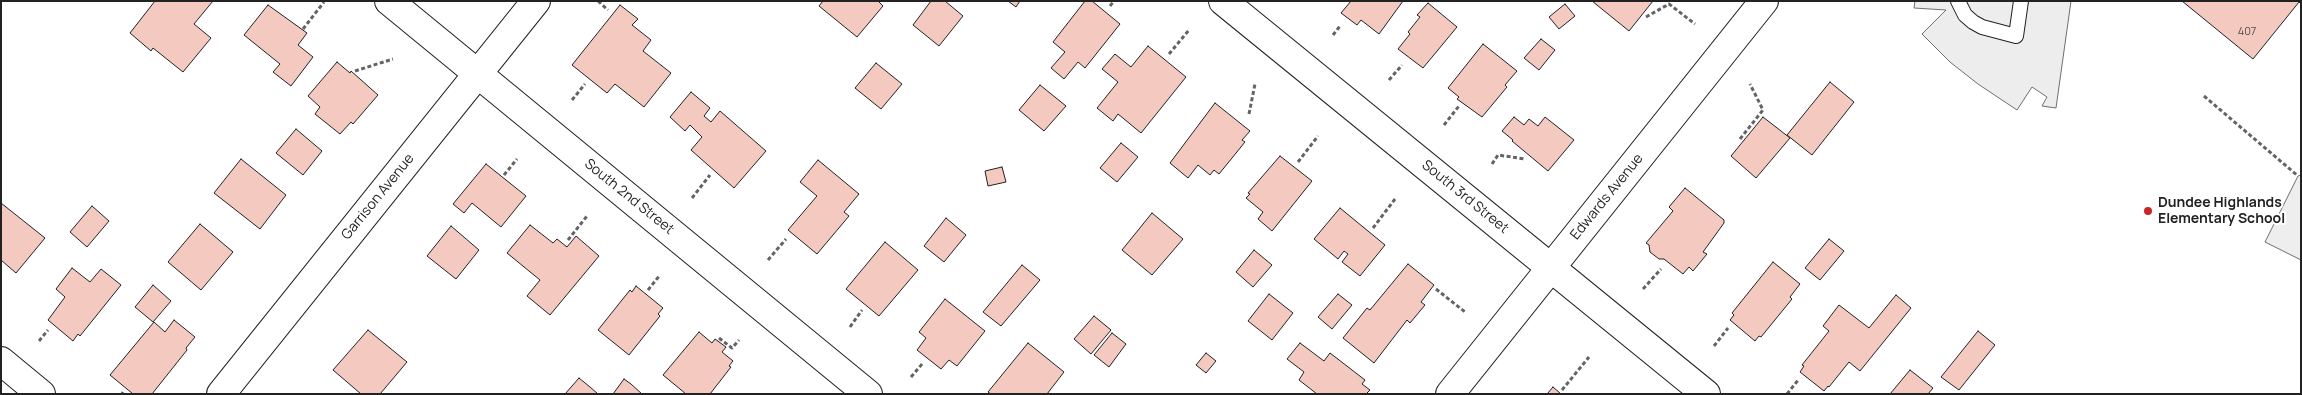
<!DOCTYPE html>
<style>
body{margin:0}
#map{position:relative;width:2302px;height:395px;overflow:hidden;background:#fff;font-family:Manrope,sans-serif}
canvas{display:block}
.frame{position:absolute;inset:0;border:2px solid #222;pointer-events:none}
</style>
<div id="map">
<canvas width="2302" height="395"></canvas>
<div class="frame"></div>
</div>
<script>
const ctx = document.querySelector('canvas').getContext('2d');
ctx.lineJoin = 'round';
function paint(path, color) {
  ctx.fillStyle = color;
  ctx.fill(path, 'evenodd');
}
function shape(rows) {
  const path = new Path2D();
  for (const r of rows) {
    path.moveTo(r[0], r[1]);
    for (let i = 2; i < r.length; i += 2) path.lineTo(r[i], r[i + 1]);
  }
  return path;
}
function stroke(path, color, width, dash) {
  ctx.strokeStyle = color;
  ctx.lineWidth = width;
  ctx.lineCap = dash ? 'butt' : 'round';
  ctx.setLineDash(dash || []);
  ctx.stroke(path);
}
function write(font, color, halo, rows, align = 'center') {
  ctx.font = font + ' Manrope,sans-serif';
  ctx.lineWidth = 4;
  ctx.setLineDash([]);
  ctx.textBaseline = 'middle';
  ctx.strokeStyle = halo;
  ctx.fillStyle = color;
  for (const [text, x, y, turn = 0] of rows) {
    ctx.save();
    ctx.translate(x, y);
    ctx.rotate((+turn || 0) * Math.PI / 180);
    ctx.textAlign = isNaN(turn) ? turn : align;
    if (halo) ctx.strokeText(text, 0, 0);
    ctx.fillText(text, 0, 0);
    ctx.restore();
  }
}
const green = shape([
 [2301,175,2301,260,2265,242,2298,176,2301,175]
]);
const parking = shape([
 [1915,1,2071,1,2056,108,2042,106,2047,97,2032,87,2017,110,1978,84,1950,62,1922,34,1946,10,1914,8,1915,1]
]);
const building = shape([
 [155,1,213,1,194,24,211,38,183,72,153,48,151,51,130,33,155,1],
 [823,1,878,1,883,6,857,37,819,6,823,1],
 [931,1,945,1,963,16,939,46,913,25,931,1],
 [1008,1,1020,1,1016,7,1008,1],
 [1085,1,1092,1,1120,24,1085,68,1078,62,1064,79,1051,68,1065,52,1053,42,1085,1],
 [1351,1,1403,1,1379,34,1361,20,1357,25,1341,13,1351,1],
 [1592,1,1653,1,1629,31,1592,1],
 [2182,1,2301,1,2301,4,2299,2,2253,59,2182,1],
 [1428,3,1457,27,1423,68,1398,49,1410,34,1408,32,1420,17,1417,15,1428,3],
 [1565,4,1575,16,1559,29,1549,17,1565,4],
 [268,5,307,33,298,45,313,57,291,86,273,72,280,64,244,35,268,5],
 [620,5,638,19,632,25,651,40,643,51,671,73,644,107,615,84,607,93,572,65,620,5],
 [1541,39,1555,50,1539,70,1524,58,1541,39],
 [1483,44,1517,71,1505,85,1507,87,1482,117,1457,99,1459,97,1448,88,1483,44],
 [1148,46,1186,77,1141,133,1118,114,1113,121,1097,108,1118,82,1102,69,1115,54,1131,67,1148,46],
 [337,62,350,73,351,71,378,95,353,124,351,122,340,134,315,114,320,107,308,96,337,62],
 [876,63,902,84,881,109,855,88,876,63],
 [1830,82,1854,102,1812,155,1787,135,1830,82],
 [1040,85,1066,106,1044,131,1019,110,1040,85],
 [691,92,710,108,704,116,711,122,720,111,766,151,734,188,691,150,702,137,690,125,685,131,670,117,691,92],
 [1215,103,1250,131,1242,140,1245,142,1219,174,1214,170,1210,175,1198,165,1188,178,1170,163,1215,103],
 [1514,117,1524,125,1529,119,1538,126,1545,117,1574,140,1548,171,1512,141,1513,140,1502,131,1514,117],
 [1763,117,1790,138,1756,178,1731,156,1763,117],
 [296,129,322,151,303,175,276,153,296,129],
 [1121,143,1138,157,1117,182,1100,168,1121,143],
 [1280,156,1312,181,1272,231,1258,219,1263,212,1246,198,1250,194,1248,193,1280,156],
 [241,159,286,195,260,229,214,193,241,159],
 [818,160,859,194,844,212,849,216,817,254,788,230,817,196,800,182,818,160],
 [486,164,526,196,501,227,472,203,464,213,453,204,486,164],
 [1002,167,1006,182,988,186,985,171,1002,167],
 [1685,188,1724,220,1724,223,1703,252,1707,254,1693,271,1689,267,1683,274,1664,259,1659,259,1650,252,1649,245,1646,243,1673,211,1669,207,1685,188],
 [1,203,45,238,16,273,1,260,1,203],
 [92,206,109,221,87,247,70,232,92,206],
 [1340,208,1385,245,1360,276,1342,262,1348,254,1344,251,1338,259,1314,239,1340,208],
 [1152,213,1183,239,1152,275,1122,250,1152,213],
 [946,218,966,235,944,262,924,246,946,218],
 [200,224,233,252,201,290,168,262,200,224],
 [530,225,553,243,557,239,567,247,576,236,599,256,550,315,527,296,540,280,507,253,530,225],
 [451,226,479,250,456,279,427,256,451,226],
 [1829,239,1844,251,1820,280,1805,268,1829,239],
 [885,242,918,270,879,316,846,289,885,242],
 [1254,250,1272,265,1253,287,1236,272,1254,250],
 [1773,262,1800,284,1790,297,1792,299,1761,337,1759,336,1755,341,1730,320,1734,315,1732,313,1773,262],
 [1408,264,1434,285,1421,302,1425,305,1410,323,1407,320,1374,363,1343,338,1367,308,1370,310,1408,264],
 [1022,265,1040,280,1001,326,983,312,1022,265],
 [72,268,90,282,101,269,121,285,80,336,78,334,73,341,48,320,65,297,56,289,72,268],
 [153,285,171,301,153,322,135,307,153,285],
 [636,286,663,308,658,314,660,316,629,355,598,330,630,290,632,292,636,286],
 [1269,294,1293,313,1272,340,1248,321,1269,294],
 [1338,294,1352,305,1332,329,1318,317,1338,294],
 [1896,295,1911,308,1860,371,1849,362,1829,387,1828,386,1824,391,1800,372,1804,366,1802,365,1829,331,1823,326,1839,305,1869,328,1896,295],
 [945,299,985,331,957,366,949,360,941,369,917,350,926,338,919,332,945,299],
 [1094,316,1111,330,1091,354,1074,339,1094,316],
 [174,320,195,337,186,348,187,350,152,394,133,394,110,375,154,322,165,332,174,320],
 [368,330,407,362,380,394,361,394,333,370,368,330],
 [1978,331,1995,345,1959,390,1941,377,1978,331],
 [699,332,712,343,715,339,726,347,722,352,733,361,729,366,731,367,710,394,686,394,663,375,699,332],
 [1112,333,1126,344,1109,367,1094,355,1112,333],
 [1028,343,1064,372,1047,394,991,394,988,392,1028,343],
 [1300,343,1324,361,1330,353,1365,380,1362,384,1370,390,1366,394,1317,394,1299,380,1304,372,1287,359,1300,343],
 [1206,353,1216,361,1206,373,1196,365,1206,353],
 [1910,370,1933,388,1928,394,1890,394,1910,370],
 [579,378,590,387,598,394,565,394,579,378],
 [624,379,631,384,642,394,613,394,624,379],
 [1553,387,1561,394,1547,394,1553,387]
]);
const path = shape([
 [598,1,608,10],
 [1110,6,1114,1],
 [1646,17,1669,4,1695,24],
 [303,29,324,2],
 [1333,35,1340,26],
 [1169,54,1189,30],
 [355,71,393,59],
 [1389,80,1402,65],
 [2204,96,2298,176],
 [572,100,585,84],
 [1249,114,1255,84],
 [1444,125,1459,106],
 [1740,139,1763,110,1750,84],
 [1298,162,1318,136],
 [1492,164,1498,155,1525,159],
 [504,175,517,159],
 [692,198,710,175],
 [1373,228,1395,199],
 [568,240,587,216],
 [768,260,786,239],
 [1436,289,1465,312],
 [1643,289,1661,269],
 [648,290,660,275],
 [850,327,862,310],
 [719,338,732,348,739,340],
 [39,341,48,330],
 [1714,346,1728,328],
 [911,377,923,363],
 [1562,390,1589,357],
 [122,394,123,392],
 [1787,394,1799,379]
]);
const lane = shape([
 [1958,1,1965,15,1973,22,1982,27,2016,36,2021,1]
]);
const street = shape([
 [389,1,868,394],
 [1223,1,1706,394],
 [1,361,41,394],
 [221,394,536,1],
 [1450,394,1764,1]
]);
const markers = [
 [2148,211,5,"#c62828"]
];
const numberNames = [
 ["407",2247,32]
];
const streetNames = [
 ["Garrison Avenue",378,197,-51],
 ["South 2nd Street",629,197,39],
 ["South 3rd Street",1465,197,39],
 ["Edwards Avenue",1607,197,-51]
];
const poiNames = [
 ["Dundee Highlands",2158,203],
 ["Elementary School",2158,219]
];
paint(green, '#eee');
stroke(green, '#6f6f6f', 1);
paint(parking, '#ededed');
stroke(parking, '#6f6f6f', 1);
paint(building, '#f3c9c0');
stroke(building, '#222', 1);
stroke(lane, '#222', 16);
stroke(street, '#222', 30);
stroke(path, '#646464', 3, [4, 2.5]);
stroke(lane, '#fff', 14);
stroke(street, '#fff', 28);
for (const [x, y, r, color] of markers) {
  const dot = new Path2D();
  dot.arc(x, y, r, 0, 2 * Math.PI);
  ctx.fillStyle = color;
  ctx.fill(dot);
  stroke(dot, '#fff', 2);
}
write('11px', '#564c4a', null, numberNames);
write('14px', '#222', '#fff', streetNames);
write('bold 14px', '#222', '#fff', poiNames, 'left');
</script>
